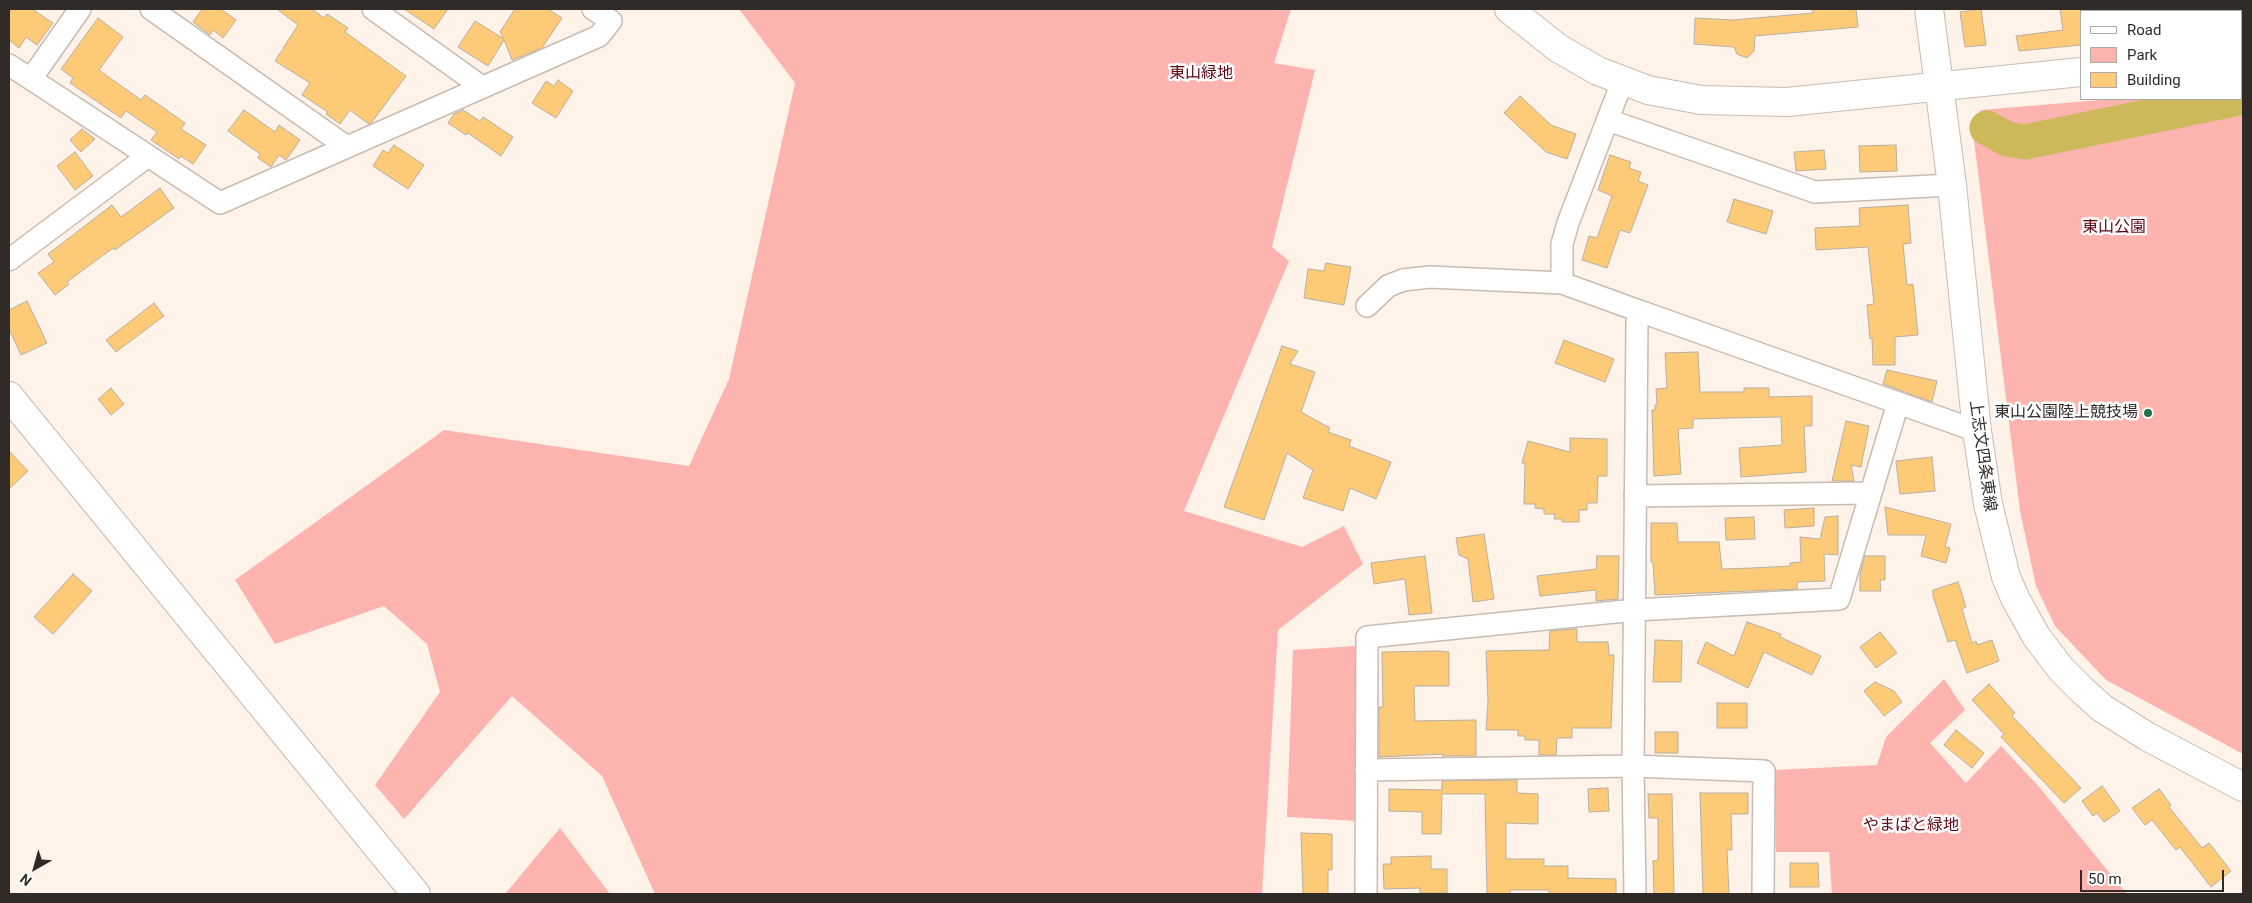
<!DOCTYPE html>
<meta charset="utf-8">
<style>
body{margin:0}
#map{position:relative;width:2252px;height:903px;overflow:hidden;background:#fef2e9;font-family:Roboto,sans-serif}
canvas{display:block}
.frame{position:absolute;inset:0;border:10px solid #312b27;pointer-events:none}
.legend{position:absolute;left:2080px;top:10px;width:162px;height:90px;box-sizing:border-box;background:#fff;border:1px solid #adaaa9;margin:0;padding:6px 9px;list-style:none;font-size:15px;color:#312b27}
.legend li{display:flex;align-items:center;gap:10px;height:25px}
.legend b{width:25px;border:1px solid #adaaa9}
.north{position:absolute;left:10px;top:843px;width:50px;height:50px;-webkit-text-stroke:4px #fff;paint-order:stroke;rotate:218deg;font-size:14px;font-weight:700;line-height:20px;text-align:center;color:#312b27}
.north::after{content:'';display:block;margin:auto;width:18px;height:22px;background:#312b27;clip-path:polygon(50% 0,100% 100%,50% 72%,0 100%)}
.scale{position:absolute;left:2080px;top:870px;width:144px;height:22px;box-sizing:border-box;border:2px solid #312b27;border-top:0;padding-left:6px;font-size:15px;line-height:18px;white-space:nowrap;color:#312b27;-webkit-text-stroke:4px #fff;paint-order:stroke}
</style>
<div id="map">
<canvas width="2252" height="903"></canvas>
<div class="frame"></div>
<ul class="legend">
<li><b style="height:6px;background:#fff"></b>Road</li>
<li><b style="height:14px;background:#fdb4af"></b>Park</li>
<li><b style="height:14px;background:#fdcb78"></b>Building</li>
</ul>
<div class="north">N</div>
<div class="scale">50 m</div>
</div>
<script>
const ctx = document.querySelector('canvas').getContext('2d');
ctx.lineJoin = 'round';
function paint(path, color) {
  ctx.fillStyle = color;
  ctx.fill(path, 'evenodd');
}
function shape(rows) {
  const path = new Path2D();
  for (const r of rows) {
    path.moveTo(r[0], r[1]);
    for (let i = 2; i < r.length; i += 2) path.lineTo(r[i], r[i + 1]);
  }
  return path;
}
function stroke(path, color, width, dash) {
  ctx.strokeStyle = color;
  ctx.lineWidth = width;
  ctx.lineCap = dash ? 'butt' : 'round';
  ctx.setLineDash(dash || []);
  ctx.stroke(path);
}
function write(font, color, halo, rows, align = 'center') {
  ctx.font = font + ' Roboto,"Noto Sans JP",sans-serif';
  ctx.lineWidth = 5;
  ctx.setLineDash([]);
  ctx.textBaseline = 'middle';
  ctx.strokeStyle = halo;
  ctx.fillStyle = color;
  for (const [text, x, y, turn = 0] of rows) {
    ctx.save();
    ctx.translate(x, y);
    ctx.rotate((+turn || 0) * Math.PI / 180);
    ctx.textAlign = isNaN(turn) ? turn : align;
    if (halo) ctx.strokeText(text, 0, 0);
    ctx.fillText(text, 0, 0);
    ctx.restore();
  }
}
const green = shape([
 [739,9,1291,9,1274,63,1315,70,1272,247,1289,261,1184,511,1302,547,1344,526,1363,564,1278,630,1262,894,655,894,602,776,512,696,404,819,375,785,440,692,427,644,384,606,275,644,235,580,444,430,689,466,729,379,795,83],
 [2243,75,2243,754,2106,680,2055,626,2036,586,2020,511,1972,124,1981,110,2112,99,2241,99,2241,76],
 [1356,646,1356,821,1287,817,1293,650],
 [1944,679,1965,710,1930,743,1966,783,2001,746,2040,788,2127,894,1832,894,1829,852,1776,852,1774,770,1877,765,1886,737],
 [560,828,610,894,505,894]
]);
const river = shape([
 [1987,128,2007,139,2025,142,2234,99]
]);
const building = shape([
 [9,9,32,9,53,23,37,45,26,37,19,48,9,40,9,9],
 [202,9,221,9,236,20,223,38,213,30,210,35,193,22,202,9],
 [277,9,312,9,324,18,327,14,348,28,345,32,406,76,372,122,369,124,350,110,340,124,326,114,328,112,302,95,310,83,275,61,298,25,277,9],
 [404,9,448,9,434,29,404,9],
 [515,9,548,9,562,18,542,48,512,60,504,40,488,66,458,47,475,21,504,39,500,32,515,9],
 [1812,9,1856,9,1858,27,1755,36,1754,51,1747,58,1737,54,1734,47,1694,44,1695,18,1733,20,1813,13,1812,9],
 [1981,9,1986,45,1965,47,1960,12,1981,9],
 [2060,9,2081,9,2081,45,2019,51,2016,36,2063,30,2060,9],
 [98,18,123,37,99,70,141,100,145,95,185,123,181,129,206,145,193,164,181,156,179,159,151,140,157,132,126,111,121,118,70,83,73,78,61,69,98,18],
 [558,80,573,91,556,118,532,103,546,81,554,86,558,80],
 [1520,96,1551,125,1576,134,1567,159,1546,152,1504,113,1520,96],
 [244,110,275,132,279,125,300,140,286,160,279,155,271,167,258,158,260,154,228,131,244,110],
 [463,110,480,121,483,117,513,137,501,156,468,133,466,135,448,123,454,114,463,110],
 [82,129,95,139,81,152,70,140,82,129],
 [394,145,424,165,408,189,373,166,383,150,388,153,394,145],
 [1896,145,1897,171,1860,172,1859,146,1896,145],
 [1824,150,1826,169,1796,171,1794,152,1824,150],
 [75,152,93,176,75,190,57,166,75,152],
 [1610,155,1631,162,1629,168,1641,172,1638,181,1648,185,1630,233,1620,230,1607,268,1582,260,1589,236,1597,238,1612,196,1598,190,1610,155],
 [160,188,174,208,115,250,113,248,67,282,69,284,55,295,38,273,54,262,48,254,112,205,121,217,160,188],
 [1734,199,1773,211,1766,234,1727,222,1734,199],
 [1908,205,1911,243,1903,244,1907,285,1913,284,1918,335,1895,337,1895,365,1873,365,1872,338,1870,339,1867,305,1874,304,1868,247,1816,250,1815,228,1860,226,1859,208,1908,205],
 [1326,263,1351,267,1344,305,1304,298,1308,269,1324,271,1326,263],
 [27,301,47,343,21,355,9,329,9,310,27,301],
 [154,303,164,316,116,352,106,340,154,303],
 [1564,340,1614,359,1605,382,1555,363,1564,340],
 [1282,346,1298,351,1290,364,1315,372,1301,412,1330,428,1328,432,1351,440,1349,446,1391,462,1376,499,1350,488,1343,511,1303,498,1313,470,1287,453,1264,520,1224,507,1282,346],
 [1698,352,1700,392,1744,392,1744,388,1769,388,1769,397,1812,396,1812,426,1804,426,1806,472,1741,477,1739,448,1782,445,1781,417,1731,418,1693,419,1693,428,1678,429,1681,474,1654,476,1652,410,1655,410,1655,405,1657,405,1656,389,1667,388,1665,353,1698,352],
 [1887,370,1937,381,1932,402,1883,384,1887,370],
 [111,388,124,404,111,415,98,399,111,388],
 [1846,421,1869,426,1861,467,1851,465,1854,481,1832,481,1846,421],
 [1570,438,1607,439,1607,476,1598,476,1597,503,1587,503,1587,510,1579,510,1579,522,1562,522,1562,519,1554,519,1555,514,1544,514,1544,509,1535,508,1535,504,1524,504,1525,463,1522,463,1528,441,1570,452,1570,438],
 [9,451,28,471,9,489,9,451],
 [1932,457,1935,491,1900,494,1896,461,1932,457],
 [1885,507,1951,524,1945,547,1950,548,1946,563,1921,556,1926,535,1888,535,1885,507],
 [1814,508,1814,526,1785,528,1784,510,1814,508],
 [1838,516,1838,555,1824,554,1825,581,1797,582,1797,589,1655,595,1653,562,1651,562,1651,523,1677,523,1678,542,1719,542,1722,569,1752,568,1790,566,1790,563,1801,562,1800,537,1820,539,1825,517,1838,516],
 [1754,517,1755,539,1726,540,1725,518,1754,517],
 [1484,534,1494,599,1473,602,1468,559,1459,555,1456,538,1484,534],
 [1425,556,1432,613,1409,615,1405,579,1374,584,1371,563,1425,556],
 [1597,556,1619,556,1618,599,1596,601,1596,590,1540,596,1537,576,1596,569,1597,556],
 [1865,556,1885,556,1885,580,1880,580,1881,591,1860,591,1860,574,1865,556],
 [73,574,92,591,53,634,34,617,73,574],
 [1958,582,1966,607,1962,609,1972,643,1976,641,1977,645,1992,640,1999,661,1967,673,1955,640,1948,642,1933,596,1933,590,1958,582],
 [1747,622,1781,634,1780,637,1821,656,1812,675,1764,652,1748,688,1697,663,1706,642,1734,656,1747,622],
 [1575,629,1577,629,1577,642,1608,642,1609,655,1614,655,1611,728,1572,728,1572,738,1557,738,1556,755,1539,755,1539,740,1525,740,1525,736,1518,736,1518,730,1486,730,1488,702,1486,651,1549,650,1550,631,1575,629],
 [1880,632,1897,653,1876,668,1860,647,1880,632],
 [1655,640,1682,641,1681,682,1653,682,1655,640],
 [1439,651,1449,652,1449,686,1414,686,1415,721,1476,720,1476,756,1442,756,1443,754,1379,757,1379,707,1383,707,1382,652,1439,651],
 [1875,682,1894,691,1902,702,1884,716,1864,691,1875,682],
 [1989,684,2015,713,2012,716,2081,788,2064,803,2001,737,2004,734,1972,700,1989,684],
 [1717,703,1747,703,1747,728,1717,728,1717,703],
 [1956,730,1984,753,1972,768,1944,745,1956,730],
 [1655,732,1678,732,1678,753,1655,753,1655,732],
 [1517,780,1517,793,1538,794,1538,824,1506,823,1506,859,1544,859,1544,866,1568,866,1568,878,1616,879,1616,894,1549,894,1549,890,1510,890,1510,894,1487,894,1485,794,1442,794,1441,834,1422,834,1422,812,1389,811,1389,789,1442,790,1442,781,1517,780],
 [2102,786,2120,811,2104,822,2097,813,2093,816,2082,801,2102,786],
 [1608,788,1609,811,1589,812,1588,789,1608,788],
 [2159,789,2171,805,2169,807,2202,848,2209,843,2231,871,2211,887,2180,847,2176,850,2152,820,2145,825,2132,808,2159,789],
 [1700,793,1748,793,1748,814,1731,814,1732,850,1727,850,1729,894,1703,894,1700,793],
 [1648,794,1672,794,1674,893,1654,894,1653,861,1658,860,1658,818,1649,818,1648,794],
 [1301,833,1332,834,1332,870,1328,870,1328,894,1303,894,1301,833],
 [1431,856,1431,869,1447,869,1447,893,1420,893,1420,888,1384,889,1383,864,1391,864,1391,857,1431,856],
 [1790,863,1818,863,1819,887,1790,887,1790,863]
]);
const street = shape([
 [151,9,347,147],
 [373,9,482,87],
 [9,65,31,79,80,9],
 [31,79,220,203,599,36,611,21,593,9],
 [1622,82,1568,223,1562,244,1562,283,1642,312],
 [1608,120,1815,192,1952,185],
 [9,260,148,156],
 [1367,306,1388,286,1403,280,1430,277,1562,283],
 [1635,496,1871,493],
 [1366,770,1633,766,1764,771,1763,894],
 [1366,894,1367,637,1635,610,1839,599,1898,403],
 [1635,894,1633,766,1637,322,1642,312,1977,431]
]);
const secondary = shape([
 [1509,9,1558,48,1598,71,1648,90,1701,100,1787,102,2081,72],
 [1929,9,1952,185,1977,431,1988,504,2006,577,2015,598,2036,636,2061,669,2082,690,2102,708,2148,737,2243,787],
 [2241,52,2243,52],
 [9,396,416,894]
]);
const markers = [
 [2148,413,5,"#217242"]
];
const parkNames = [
 ["東山緑地",1201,74],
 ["東山公園",2114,228],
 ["やまばと緑地",1911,826]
];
const poiNames = [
 ["東山公園陸上競技場",2138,413]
];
const streetNames = [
 ["上志文四条東線",1982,456,82]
];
paint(green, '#fdb4af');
stroke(river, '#ccb95c', 35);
paint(building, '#fdcb78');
stroke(building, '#b8afa1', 1);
stroke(street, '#c9bbb0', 24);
stroke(secondary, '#c9bbb0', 30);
stroke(street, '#fff', 21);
stroke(secondary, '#fff', 28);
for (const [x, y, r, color] of markers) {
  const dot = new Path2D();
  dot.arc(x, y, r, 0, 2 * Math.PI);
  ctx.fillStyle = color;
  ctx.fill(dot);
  stroke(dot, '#fff', 2);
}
write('16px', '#5d0610', '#fff', parkNames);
write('16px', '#312b27', '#fff', poiNames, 'right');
write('16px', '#312b27', '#fff', streetNames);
</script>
